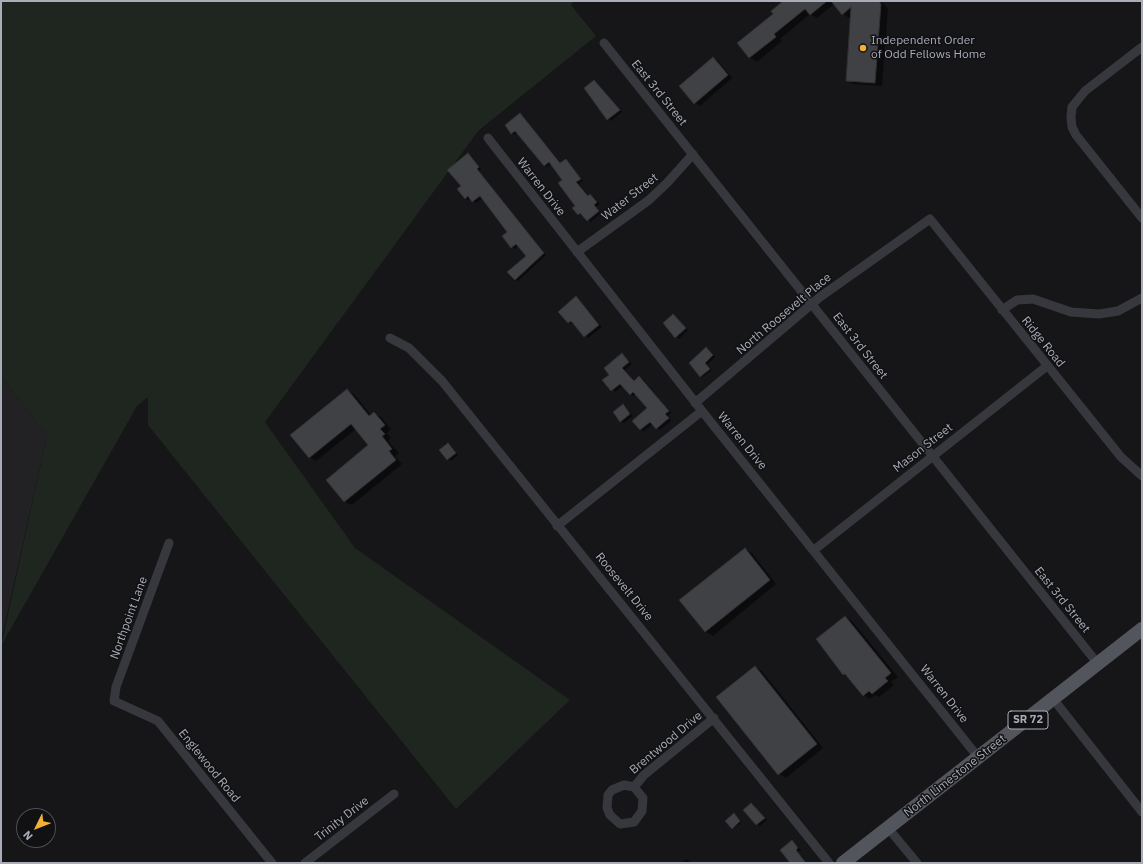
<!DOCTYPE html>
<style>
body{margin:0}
#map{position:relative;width:1143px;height:864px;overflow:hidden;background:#161618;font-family:"IBM Plex Sans",sans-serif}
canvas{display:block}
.frame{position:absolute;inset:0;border:2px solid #a8adb8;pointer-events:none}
.north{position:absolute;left:16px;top:808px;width:40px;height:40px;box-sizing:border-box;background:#111113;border:1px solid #4d4f55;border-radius:50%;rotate:227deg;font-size:11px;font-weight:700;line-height:16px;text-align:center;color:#a8adb8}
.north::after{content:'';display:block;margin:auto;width:14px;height:18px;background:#f2b134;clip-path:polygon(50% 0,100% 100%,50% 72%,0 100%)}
</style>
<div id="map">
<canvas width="1143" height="864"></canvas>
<div class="frame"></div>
<div class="north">N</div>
</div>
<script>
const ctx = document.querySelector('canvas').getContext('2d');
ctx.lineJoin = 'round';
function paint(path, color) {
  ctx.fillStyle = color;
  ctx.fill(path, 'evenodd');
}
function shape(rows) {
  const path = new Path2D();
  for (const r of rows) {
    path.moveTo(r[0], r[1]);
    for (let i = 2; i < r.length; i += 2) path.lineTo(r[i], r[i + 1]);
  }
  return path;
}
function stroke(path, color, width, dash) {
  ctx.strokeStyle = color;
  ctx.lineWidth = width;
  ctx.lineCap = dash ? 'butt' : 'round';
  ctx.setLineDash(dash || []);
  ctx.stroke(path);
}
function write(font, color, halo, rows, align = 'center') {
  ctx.font = font + ' "IBM Plex Sans",sans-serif';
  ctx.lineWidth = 3;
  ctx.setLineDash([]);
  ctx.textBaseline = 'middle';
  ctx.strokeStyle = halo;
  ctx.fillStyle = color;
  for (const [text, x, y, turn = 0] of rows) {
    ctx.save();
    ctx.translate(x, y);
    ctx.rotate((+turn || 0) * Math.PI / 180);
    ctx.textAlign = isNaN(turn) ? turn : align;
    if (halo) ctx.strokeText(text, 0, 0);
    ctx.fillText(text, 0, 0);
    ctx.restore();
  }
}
const built = shape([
 [1,376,47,436,1,641]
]);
const green = shape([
 [1,1,574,1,571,5,596,36,478,131,265,422,355,548,570,700,456,809,148,425,148,397,137,406,1,646,47,436,1,376]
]);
const shadow = shape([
 [784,1,881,1,888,9,882,86,853,84,847,80,851,16,849,18,843,14,834,4,817,18,810,14,780,39,782,41,757,62,750,58,738,43,774,14],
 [713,58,718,61,732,78,700,106,695,103],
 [594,81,622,112,611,121,608,119],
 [520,114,562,164,566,160,569,162,583,181,579,184,589,196,591,195,594,197,600,204,596,207,601,213,591,222,583,215,579,214,577,206,564,180,551,164,547,167,544,166,518,133,515,135,512,133],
 [468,155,481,169,479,171,546,255,518,281,515,280,528,256,519,245,515,249,512,247,509,232,483,198,476,203,471,198,468,200,465,198,462,187],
 [576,298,602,327,588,338,574,323,572,324,569,323],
 [674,315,688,330,679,339,676,337],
 [707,349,715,357,707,365,712,370,703,377,701,376],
 [622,354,632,364,625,370,635,382,639,378,643,379,671,413,668,416,671,421,660,430,653,424,644,431,640,430,633,421,648,408,636,394,633,396,630,394,623,386,615,392,604,380,610,375],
 [347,391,354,394,371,415,374,413,381,417,391,429,387,433,391,438,388,441,399,453,395,456,402,464,352,505,345,502,327,480,370,445,356,429,316,461,309,457],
 [623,406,633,416,624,423,621,421],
 [448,444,458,455,451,461,448,459],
 [745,549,752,553,776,584,713,636,706,632,681,600],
 [845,617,852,621,898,677,891,682,894,685,879,697,875,695,870,699,864,695,850,678,844,675,818,640],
 [755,667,762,671,823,748,786,778,779,774],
 [751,804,767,820,760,826,757,824],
 [735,815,741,822,734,828,732,828],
 [792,841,801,850,798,852,807,863,791,863],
 [686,859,691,862,691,863,681,863]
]);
const building = shape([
 [783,1,827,1,810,15,805,9,774,34,776,37,749,58,737,43,773,14,771,11,783,1],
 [831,1,879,1,881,4,875,83,846,81,851,7,842,15,831,1],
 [713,57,728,75,694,104,679,86,713,57],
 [594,80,620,110,607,120,584,88,594,80],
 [520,113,560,163,566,159,581,179,576,182,588,196,590,194,597,202,594,205,599,211,587,221,580,213,578,215,572,208,575,206,558,183,562,180,549,162,544,166,515,131,511,134,505,125,520,113],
 [468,153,479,167,477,169,544,253,515,280,507,272,526,256,516,244,511,248,502,236,507,232,480,196,472,202,468,196,465,199,457,189,461,186,447,170,468,153],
 [576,296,599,325,584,337,571,321,568,323,558,312,576,296],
 [673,314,686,328,675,338,663,323,673,314],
 [706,347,713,355,705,363,710,369,700,377,689,363,706,347],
 [622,353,629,362,622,368,634,381,639,376,669,411,665,414,669,418,656,429,650,422,640,430,632,421,647,408,633,392,630,395,620,384,611,391,602,380,609,375,604,368,622,353],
 [347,389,369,416,374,412,385,425,380,429,385,434,382,436,392,449,389,451,396,460,344,502,326,480,368,445,351,424,309,458,290,435,347,389],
 [623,404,630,414,620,422,613,412,623,404],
 [448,443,456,453,447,460,439,450,448,443],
 [745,548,770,580,705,632,679,600,745,548],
 [845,616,891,673,885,678,888,681,872,694,869,691,863,696,845,674,843,675,816,639,845,616],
 [755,666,817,744,778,775,716,697,755,666],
 [751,803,765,818,756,825,743,810,751,803],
 [734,813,740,821,732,829,725,821,734,813],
 [792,840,798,848,796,850,806,863,790,863,780,850,792,840]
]);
const minor = shape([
 [604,43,1098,664],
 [1142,47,1085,91,1072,107,1071,117,1072,127,1076,135,1142,218],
 [488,138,702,411,978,757],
 [577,252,649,200,667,183,693,154],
 [1002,310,1017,300,1033,299,1071,312,1099,314,1118,311,1142,298],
 [390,338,409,348,442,381,829,863],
 [695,403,820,297,930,219,1121,457,1142,476],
 [557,526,702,411],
 [169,543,116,687,114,701,158,721,272,863],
 [814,550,1047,366],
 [1054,700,1142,812],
 [634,787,643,798,642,811,634,822,620,824,610,815,607,808,608,795,612,790,624,785,634,787,644,775,714,718],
 [888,828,917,863],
 [305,863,394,794]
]);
const primary = shape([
 [843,863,1142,629]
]);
const markers = [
 [863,48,4,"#f2b134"]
];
const shields = [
 [1028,720,40]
];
const shieldNames = [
 ["SR 72",1028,720]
];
const poiNames = [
 ["Independent Order",871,41],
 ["of Odd Fellows Home",871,55]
];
const streetNames = [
 ["East 3rd Street",659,93,51],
 ["Warren Drive",541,187,52],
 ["Water Street",630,197,-38],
 ["North Roosevelt Place",784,314,-40],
 ["Ridge Road",1043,342,51],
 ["East 3rd Street",860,346,52],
 ["Warren Drive",742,441,51],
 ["Mason Street",923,448,-38],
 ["Roosevelt Drive",624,587,51],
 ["East 3rd Street",1062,600,51],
 ["Northpoint Lane",129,618,-70],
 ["Warren Drive",944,694,52],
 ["Brentwood Drive",666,743,-40],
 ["Englewood Road",209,766,51],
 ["North Limestone Street",955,776,-38],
 ["Trinity Drive",342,819,-38]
];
paint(built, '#222225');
paint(green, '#1e261f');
paint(shadow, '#0007');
paint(building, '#404145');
stroke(building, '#303034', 1);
stroke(minor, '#37383d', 9);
stroke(primary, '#53555c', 14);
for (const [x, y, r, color] of markers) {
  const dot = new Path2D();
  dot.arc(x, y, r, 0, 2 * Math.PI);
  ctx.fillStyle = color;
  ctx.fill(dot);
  stroke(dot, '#111113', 1.5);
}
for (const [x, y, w] of shields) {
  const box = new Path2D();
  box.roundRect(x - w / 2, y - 9, w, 18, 3);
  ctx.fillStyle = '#111113';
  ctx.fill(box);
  stroke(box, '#a8adb8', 1);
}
write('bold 11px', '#a8adb8', null, shieldNames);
write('12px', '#a8adb8', '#111113', poiNames, 'left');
write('12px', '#a8adb8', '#111113', streetNames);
</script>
